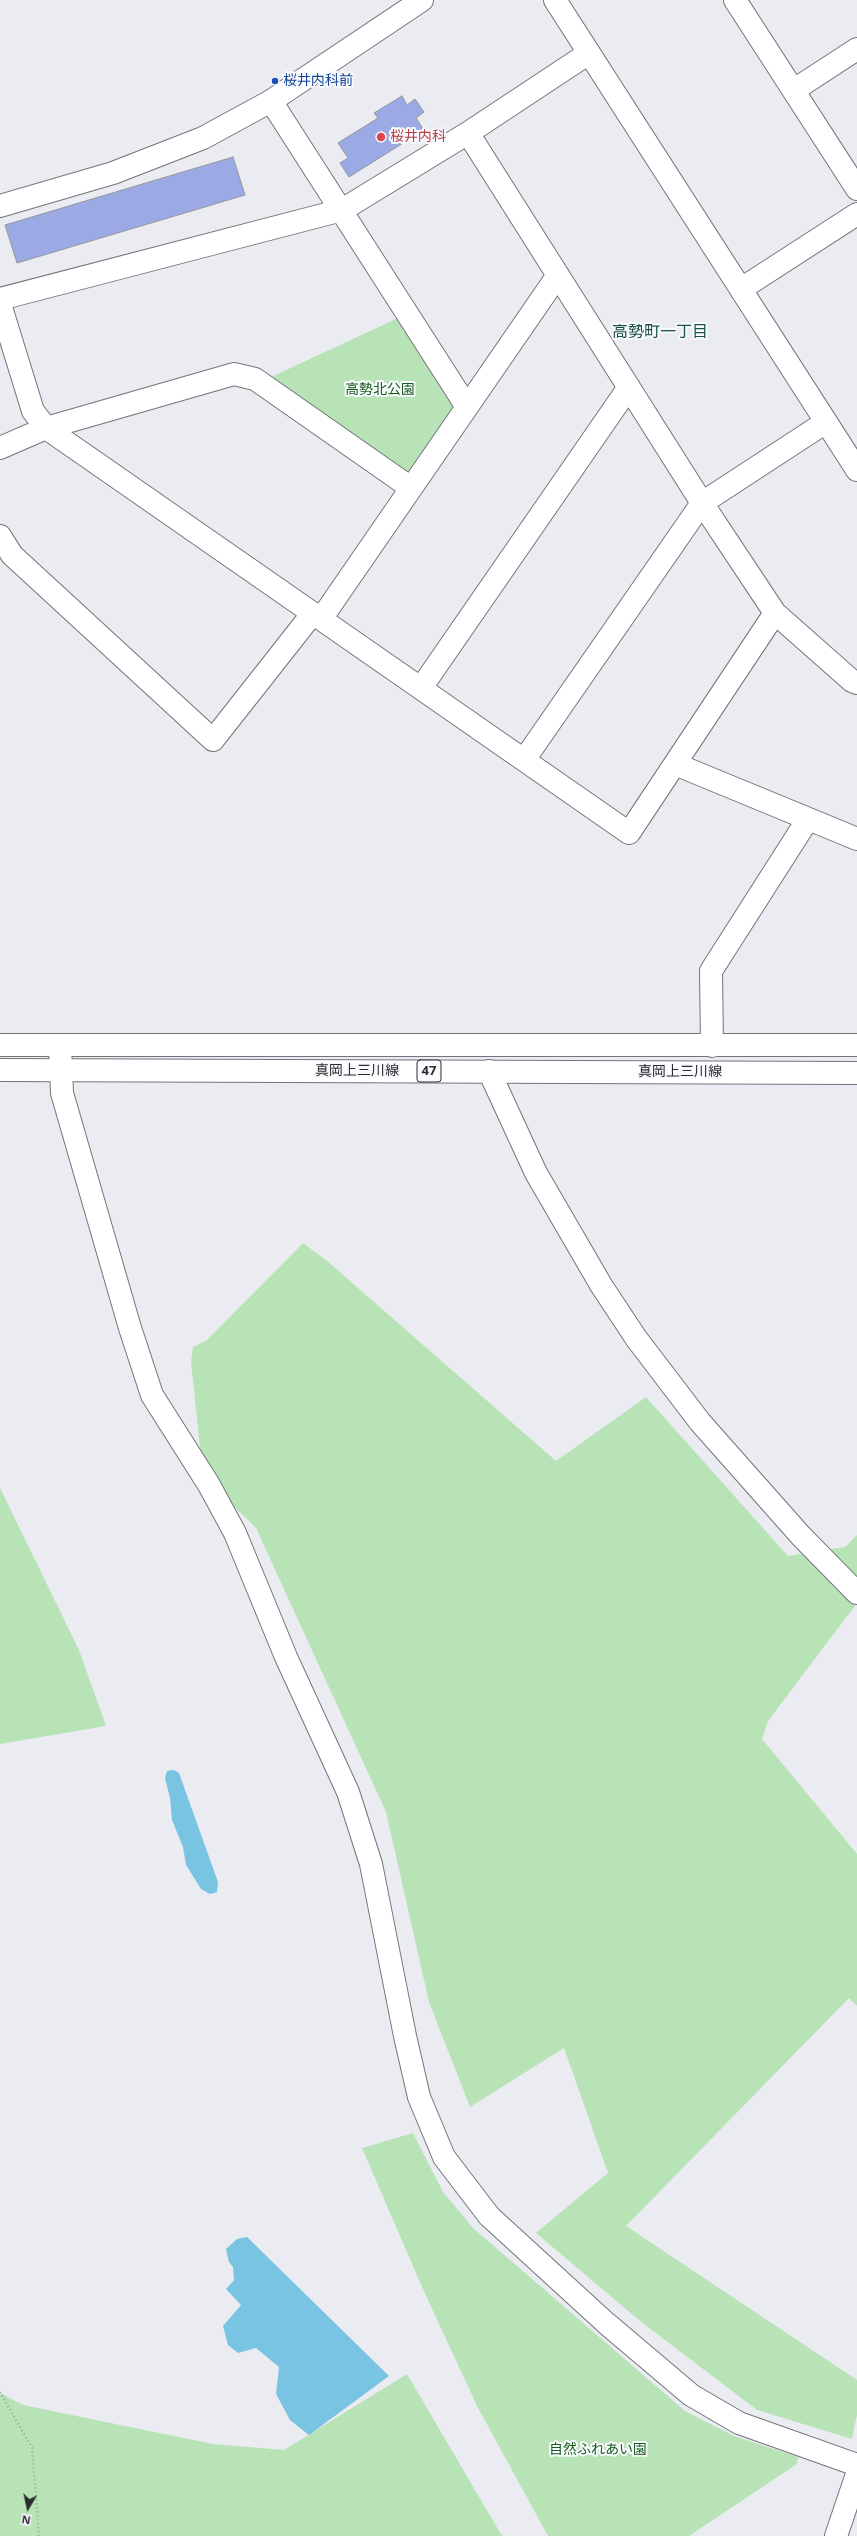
<!DOCTYPE html>
<meta charset="utf-8">
<style>
body{margin:0}
#map{position:relative;width:857px;height:2536px;overflow:hidden;background:#ebecf2;font-family:"Open Sans",sans-serif}
canvas{display:block}
.north{position:absolute;left:8px;top:2488px;width:40px;height:40px;-webkit-text-stroke:3px #f8fafe;paint-order:stroke;rotate:189deg;font-size:11px;font-weight:700;line-height:16px;text-align:center;color:#2a2b2d}
.north::after{content:'';display:block;margin:auto;width:14px;height:18px;background:#2a2b2d;clip-path:polygon(50% 0,100% 100%,50% 72%,0 100%)}
</style>
<div id="map">
<canvas width="857" height="2536"></canvas>
<div class="north">N</div>
</div>
<script>
const ctx = document.querySelector('canvas').getContext('2d');
ctx.lineJoin = 'round';
function paint(path, color) {
  ctx.fillStyle = color;
  ctx.fill(path, 'evenodd');
}
function shape(rows) {
  const path = new Path2D();
  for (const r of rows) {
    path.moveTo(r[0], r[1]);
    for (let i = 2; i < r.length; i += 2) path.lineTo(r[i], r[i + 1]);
  }
  return path;
}
function stroke(path, color, width, dash) {
  ctx.strokeStyle = color;
  ctx.lineWidth = width;
  ctx.lineCap = dash ? 'butt' : 'round';
  ctx.setLineDash(dash || []);
  ctx.stroke(path);
}
function write(font, color, halo, rows, align = 'center') {
  ctx.font = font + ' "Open Sans","Noto Sans JP",sans-serif';
  ctx.lineWidth = 4;
  ctx.setLineDash([]);
  ctx.textBaseline = 'middle';
  ctx.strokeStyle = halo;
  ctx.fillStyle = color;
  for (const [text, x, y, turn = 0] of rows) {
    ctx.save();
    ctx.translate(x, y);
    ctx.rotate((+turn || 0) * Math.PI / 180);
    ctx.textAlign = isNaN(turn) ? turn : align;
    if (halo) ctx.strokeText(text, 0, 0);
    ctx.fillText(text, 0, 0);
    ctx.restore();
  }
}
const green = shape([
 [400,317,458,402,408,474,269,378],
 [303,1243,326,1260,556,1461,646,1397,788,1556,845,1547,857,1535,857,1603,768,1721,762,1739,857,1854,857,2006,849,1998,626,2226,857,2380,857,2415,852,2439,757,2410,640,2321,536,2233,608,2173,564,2048,470,2107,429,2002,386,1812,256,1528,203,1476,191,1362,193,1347,207,1340],
 [0,1488,79,1650,106,1726,0,1744],
 [413,2133,443,2192,473,2228,685,2411,734,2436,798,2457,797,2464,689,2536,548,2536,478,2408,422,2287,362,2148],
 [407,2374,502,2536,0,2536,0,2393,23,2405,213,2444,284,2450]
]);
const water = shape([
 [174,1770,179,1773,218,1882,217,1892,210,1894,201,1889,186,1865,183,1847,172,1820,170,1798,165,1778,167,1771],
 [247,2237,389,2376,309,2435,290,2420,276,2394,279,2367,256,2348,238,2353,228,2345,223,2326,241,2305,226,2289,234,2280,233,2267,229,2262,226,2249,237,2239]
]);
const building = shape([
 [402,96,407,105,415,99,424,112,416,118,424,130,349,177,340,163,348,158,338,143,378,118,374,113,402,96],
 [233,157,245,195,17,263,5,225,233,157]
]);
const path = shape([
 [0,2392,32,2448,39,2536]
]);
const street = shape([
 [735,0,857,189],
 [794,90,857,49],
 [271,101,467,407],
 [468,133,702,503,775,613,852,681,857,683],
 [741,289,857,214],
 [0,299,342,210,468,133,589,53],
 [0,304,33,411,46,428,629,833,775,613],
 [0,448,46,428,234,374,255,379,411,488],
 [0,536,12,555,213,740,313,613],
 [321,619,558,275],
 [421,688,629,387],
 [524,760,702,503,826,422],
 [675,764,857,839],
 [712,1046,711,971,808,819],
 [489,1071,536,1173,601,1285,636,1338,700,1422,801,1536,857,1593],
 [836,2536,857,2474]
]);
const secondary = shape([
 [555,0,857,470],
 [0,206,113,173,203,138,271,101,422,0],
 [60,1046,62,1093,130,1328,152,1395,209,1485,235,1533,286,1657,348,1792,371,1864,405,2036,419,2097,444,2157,489,2216,606,2323,691,2395,739,2423,857,2465]
]);
const primary = shape([
 [0,1045,857,1045],
 [0,1070,857,1073]
]);
const markers = [
 [275,81,4,"#1a4fb4"],
 [381,137,5,"#e0444e"]
];
const shields = [
 [429,1071,24]
];
const shieldNames = [
 ["47",429,1071]
];
const transitNames = [
 ["桜井内科前",283,81]
];
const healthNames = [
 ["桜井内科",390,137]
];
const parkNames = [
 ["高勢北公園",380,390],
 ["自然ふれあい園",598,2450]
];
const streetNames = [
 ["真岡上三川線",357,1071],
 ["真岡上三川線",680,1072]
];
const quarterNames = [
 ["高勢町一丁目",660,332]
];
paint(green, '#b8e3b7');
paint(water, '#79c3e3');
paint(building, '#9baae4');
stroke(building, '#95979c', 1);
stroke(street, '#737479', 24);
stroke(secondary, '#737479', 24);
stroke(primary, '#737479', 24);
stroke(path, '#a1a2a6', 2.5, [1, 3]);
stroke(street, '#fff', 22);
stroke(secondary, '#fff', 22);
stroke(primary, '#fff', 22);
for (const [x, y, r, color] of markers) {
  const dot = new Path2D();
  dot.arc(x, y, r, 0, 2 * Math.PI);
  ctx.fillStyle = color;
  ctx.fill(dot);
  stroke(dot, '#f8fafe', 1.5);
}
for (const [x, y, w] of shields) {
  const box = new Path2D();
  box.roundRect(x - w / 2, y - 11, w, 22, 3);
  ctx.fillStyle = '#f8fafe';
  ctx.fill(box);
  stroke(box, '#2a2b2d', 1);
}
write('bold 13px', '#2a2b2d', null, shieldNames);
write('14px', '#164399', '#f8fafe', transitNames, 'left');
write('14px', '#be3a42', '#f8fafe', healthNames, 'left');
write('14px', '#175b1c', '#f8fafe', parkNames);
write('14px', '#2a2b2d', '#f8fafe', streetNames);
write('16px', '#1b5145', '#f8fafe', quarterNames);
</script>
